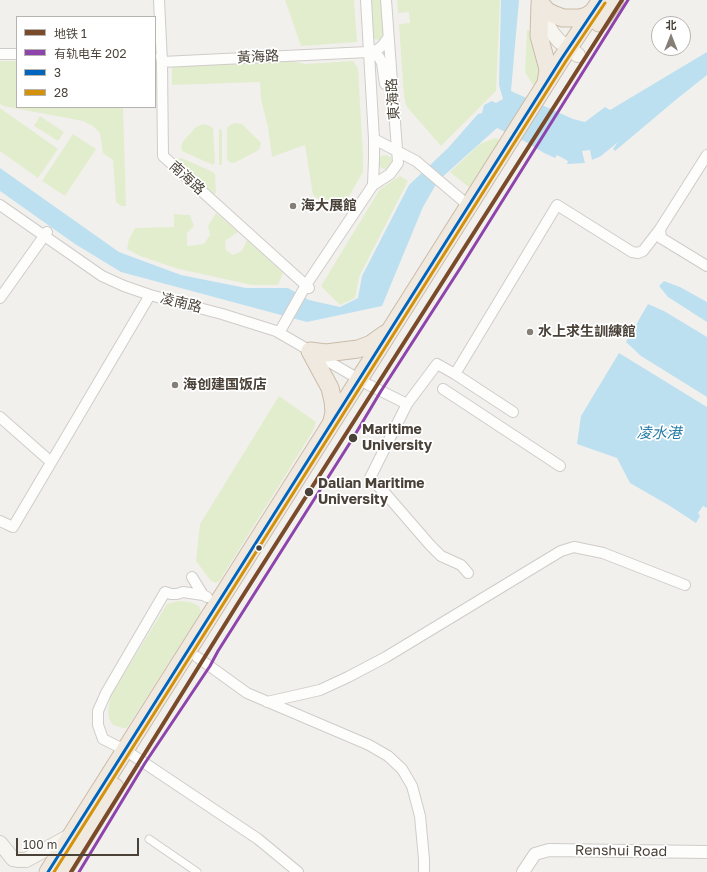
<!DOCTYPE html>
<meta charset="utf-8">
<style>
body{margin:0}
#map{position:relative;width:707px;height:872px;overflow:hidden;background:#f2f0ed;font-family:"Golos Text","Noto Sans SC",sans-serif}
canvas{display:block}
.legend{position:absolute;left:16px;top:16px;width:140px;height:92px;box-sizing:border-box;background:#fff;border:1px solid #b7b3af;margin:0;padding:5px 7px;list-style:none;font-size:12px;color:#4a4238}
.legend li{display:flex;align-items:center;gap:8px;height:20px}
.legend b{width:20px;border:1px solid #b7b3af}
.north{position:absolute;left:651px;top:16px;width:40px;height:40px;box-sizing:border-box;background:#fff;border:1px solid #b7b3af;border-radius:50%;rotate:0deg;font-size:11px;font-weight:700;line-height:16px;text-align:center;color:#4a4238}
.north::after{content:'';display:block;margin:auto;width:14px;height:18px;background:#857f77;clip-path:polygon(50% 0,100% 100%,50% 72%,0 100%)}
.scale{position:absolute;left:16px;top:838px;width:123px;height:18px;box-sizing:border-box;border:2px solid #4a4238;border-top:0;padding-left:5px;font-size:12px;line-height:14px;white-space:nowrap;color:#4a4238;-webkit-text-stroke:3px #fff;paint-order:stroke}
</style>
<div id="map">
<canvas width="707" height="872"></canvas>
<ul class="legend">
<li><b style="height:5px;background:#7a4b2a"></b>地铁 1</li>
<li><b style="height:5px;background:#8e44ad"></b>有轨电车 202</li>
<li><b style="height:5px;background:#0065bd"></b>3</li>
<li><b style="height:5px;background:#d4920b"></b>28</li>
</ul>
<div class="north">北</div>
<div class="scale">100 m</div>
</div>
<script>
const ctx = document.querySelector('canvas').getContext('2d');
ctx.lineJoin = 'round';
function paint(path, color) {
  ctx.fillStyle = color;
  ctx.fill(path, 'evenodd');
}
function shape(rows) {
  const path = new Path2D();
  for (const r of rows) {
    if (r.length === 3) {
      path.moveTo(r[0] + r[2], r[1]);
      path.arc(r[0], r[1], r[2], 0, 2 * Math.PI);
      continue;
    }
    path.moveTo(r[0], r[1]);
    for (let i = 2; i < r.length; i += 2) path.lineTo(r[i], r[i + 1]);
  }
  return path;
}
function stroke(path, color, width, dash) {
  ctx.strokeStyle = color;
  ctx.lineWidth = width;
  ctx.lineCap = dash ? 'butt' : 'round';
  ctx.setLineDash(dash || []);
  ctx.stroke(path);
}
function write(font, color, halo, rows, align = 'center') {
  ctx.font = font + ' "Golos Text","Noto Sans SC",sans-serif';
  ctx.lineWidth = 3.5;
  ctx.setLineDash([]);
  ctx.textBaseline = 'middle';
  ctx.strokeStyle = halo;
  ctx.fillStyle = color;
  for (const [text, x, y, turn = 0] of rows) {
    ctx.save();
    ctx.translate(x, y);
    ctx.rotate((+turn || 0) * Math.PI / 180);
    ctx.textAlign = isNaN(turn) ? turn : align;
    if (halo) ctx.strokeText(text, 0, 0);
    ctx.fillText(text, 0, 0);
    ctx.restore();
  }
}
const green = shape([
 [285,0,354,0,357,42,301,46],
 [372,0,381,0,382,1,383,35,383,37,379,40,374,39,373,37,371,3],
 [397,0,500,0,496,91,441,146,407,107,404,97,399,24,410,23,409,12,398,13],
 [527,30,531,31,541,74,536,85,533,85,525,72],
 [0,61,17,61,17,107,123,107,126,206,121,206,116,202,113,160,103,153,100,133,93,126,83,121,3,106,0,104],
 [291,61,305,64,353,61,358,68,363,156,363,172,348,198,337,213,313,195,305,145,272,157,268,127,261,100,260,82,172,85,172,66],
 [0,108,58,149,38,178,0,151],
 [40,116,64,132,58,141,34,126],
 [235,123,242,124,261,143,259,150,234,163,229,162,227,159,227,128,230,125],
 [203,124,210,126,213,128,215,162,213,165,182,151,181,146,184,140,196,127],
 [220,129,222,130,222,165,220,165,219,164,219,130],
 [73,134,96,149,65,196,42,181],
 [495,138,500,140,470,188,450,172,480,144],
 [385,162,7],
 [181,158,211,171,215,174,216,193,214,194,176,160],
 [400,176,408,181,359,277,355,298,340,305,321,286,380,189],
 [216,213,238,232,225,241,226,250,233,255,242,251,247,240,283,273,278,285,252,285,179,269,140,256,127,249,129,239,135,228,174,227,174,214,190,215,194,226,187,233,187,246,204,244,210,235,208,226],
 [279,396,316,422,313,431,220,580,216,583,211,581,196,561,200,524],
 [178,601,191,602,199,606,201,612,127,728,123,728,113,725,109,719,108,711,111,695,167,604]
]);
const water = shape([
 [501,0,519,0,511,91,573,119,585,122,605,107,610,110,707,52,707,75,678,98,615,151,613,149,618,142,601,156,592,160,590,150,582,151,585,163,567,164,568,161,557,155,555,158,544,153,526,142,497,128,438,181,423,207,382,306,307,322,121,272,75,244,0,191,0,168,119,252,181,275,246,288,288,288,309,300,340,307,358,298,362,276,409,185,448,148,478,114,482,113,484,105,492,101,496,103,503,99,499,85],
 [664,281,680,287,707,302,707,322,668,297,659,286],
 [648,304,664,311,707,337,707,397,641,356,626,342],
 [619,353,707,407,707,508,703,506,698,513,700,516,696,523,670,506,630,483,617,458,577,444,581,416]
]);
const pedestrian = shape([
 [149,839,197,872]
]);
const minor = shape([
 [159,0,162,62,163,156,309,288],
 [368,52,379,57,382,63,385,84],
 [0,54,17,54],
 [161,56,162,62,368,52,377,50,383,45,388,38],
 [374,139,416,161,469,206],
 [707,155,660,229,661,238,707,266],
 [373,185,390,174,398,163,386,0],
 [0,205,102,276,124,286,150,295,222,314,276,331,369,385,407,404],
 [0,298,47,232],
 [279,333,306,285,373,185,374,159,374,139,366,0],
 [455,374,557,205,632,252,638,253,643,251,660,229],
 [443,389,560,466],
 [0,417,51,462],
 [0,521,13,527,150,295],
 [468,573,461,565,441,556,430,545,385,493,370,478,407,404,437,364,455,374,513,412],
 [192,577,203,595,207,597],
 [203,595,183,592,177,594,171,594,165,592,106,693,98,711,98,725,103,739,125,750,258,839,298,872],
 [197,657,247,693,369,745,388,756,402,769,412,786,420,816,424,859,424,872],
 [267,702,320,690,348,677,386,657,561,551,574,547,603,553,685,585]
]);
const tertiary = shape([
 [523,872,535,854,549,850,707,852]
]);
const secondary = shape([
 [541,8,547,24,553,34,559,41,578,55],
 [0,843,13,859,19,860,26,860,70,836]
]);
const trunk = shape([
 [540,3,539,36,548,69,546,83],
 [540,3,547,11,555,15,563,18,580,18,587,16,594,11],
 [599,23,615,0],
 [310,351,326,353,358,349,371,344,385,334],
 [310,351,330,388,333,401,334,412,332,421],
 [48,872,562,58,601,0],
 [63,872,115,787]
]);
const bus1 = shape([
 [48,872,562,58,601,0]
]);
const bus2 = shape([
 [54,872,566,61,605,3]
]);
const tram1 = shape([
 [79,872,145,763,210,666,218,651,353,438,381,391,461,267,628,0]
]);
const metro1 = shape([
 [71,872,237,605,622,0]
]);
const markers = [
 [293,206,4,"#857f77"],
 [530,332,4,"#857f77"],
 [175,385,4,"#857f77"],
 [353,438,5,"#4a4238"],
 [309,492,5,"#4a4238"],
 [259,548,3.5,"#4a4238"]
];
const streetNames = [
 ["黃海路",258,57,-3],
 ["東海路",393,99,-94],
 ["南海路",187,178,42],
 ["凌南路",181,303,14],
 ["Renshui Road",621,851,1]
];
const poiNames = [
 ["海大展館",301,206],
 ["水上求生訓練館",538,332],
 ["海创建国饭店",183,385]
];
const stopNames = [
 ["Maritime",362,430],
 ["University",362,446],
 ["Dalian Maritime",318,484],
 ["University",318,500]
];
const waterNames = [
 ["凌水港",659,433]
];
paint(green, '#e2edcd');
paint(water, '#bde0f1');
stroke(pedestrian, '#cfccc9', 9);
stroke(minor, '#cfccc9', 12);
stroke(tertiary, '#cfccc9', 14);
stroke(secondary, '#d2cdc4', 16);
stroke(trunk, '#cbbba8', 19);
stroke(pedestrian, '#fdfdfc', 7);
stroke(minor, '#fdfdfc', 10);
stroke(tertiary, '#fdfdfc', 12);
stroke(secondary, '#f7f5f0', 14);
stroke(trunk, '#f0e9e0', 17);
stroke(bus1, '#0065bd', 3);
stroke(bus2, '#d4920b', 3);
stroke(tram1, '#8e44ad', 3);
stroke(metro1, '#7a4b2a', 4);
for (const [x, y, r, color] of markers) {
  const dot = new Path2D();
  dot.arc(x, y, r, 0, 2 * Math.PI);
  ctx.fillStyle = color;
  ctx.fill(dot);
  stroke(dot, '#fff', 1.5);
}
write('14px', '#4a4238', '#fff', streetNames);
write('bold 14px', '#4a4238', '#fff', poiNames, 'left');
write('bold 14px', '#4a4238', '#fff', stopNames, 'left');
write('italic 15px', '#2a7da9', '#fff', waterNames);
</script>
